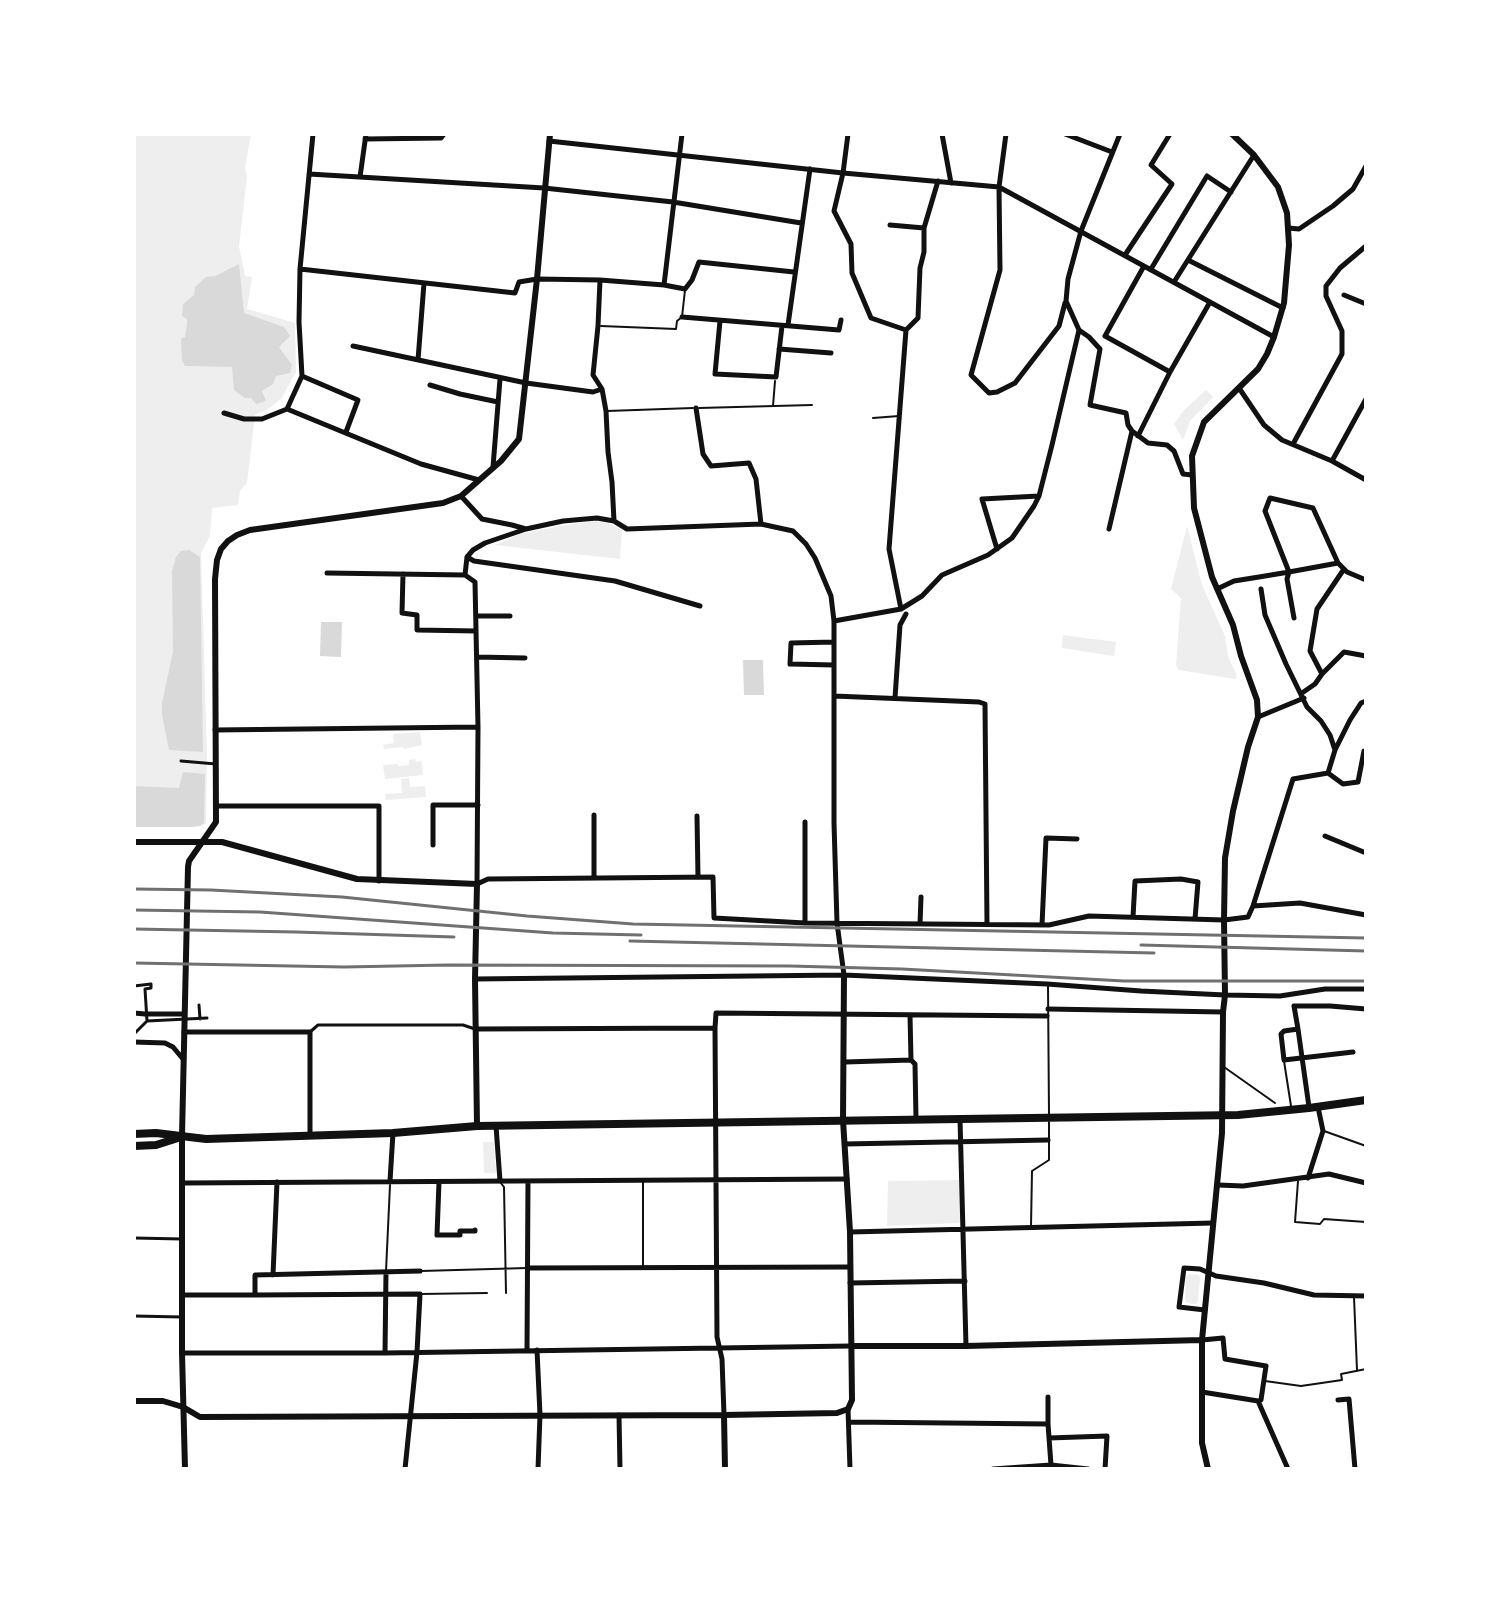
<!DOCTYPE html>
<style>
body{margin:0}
#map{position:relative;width:1500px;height:1603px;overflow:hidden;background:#fff;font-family:Montserrat,sans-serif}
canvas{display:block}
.frame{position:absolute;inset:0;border:136px solid #fff;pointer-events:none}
</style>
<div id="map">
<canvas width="1500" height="1603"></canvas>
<div class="frame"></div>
</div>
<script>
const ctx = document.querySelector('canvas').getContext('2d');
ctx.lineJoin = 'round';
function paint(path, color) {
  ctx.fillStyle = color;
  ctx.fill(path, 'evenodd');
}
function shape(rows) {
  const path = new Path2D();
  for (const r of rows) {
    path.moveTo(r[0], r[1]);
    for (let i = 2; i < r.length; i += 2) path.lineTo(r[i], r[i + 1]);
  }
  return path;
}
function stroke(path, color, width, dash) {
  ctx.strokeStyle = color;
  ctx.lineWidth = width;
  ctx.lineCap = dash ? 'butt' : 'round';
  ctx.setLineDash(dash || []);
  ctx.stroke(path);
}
const green = shape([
 [134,134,251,134,245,168,247,177,239,246,245,276,252,277,247,309,295,323,296,372,281,399,268,409,255,415,247,483,240,491,238,505,212,508,210,536,201,553,207,755,206,824,134,824],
 [1206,390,1213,397,1190,421,1183,440,1174,424,1184,410],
 [596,521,611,524,622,530,620,559,495,545,520,534,560,526],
 [1187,526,1202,585,1225,636,1228,656,1237,676,1235,679,1179,670,1176,665,1181,598,1171,589],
 [1063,635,1116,642,1114,656,1062,648],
 [420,732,422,745,404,749,403,747,384,749,383,745,394,743,393,734],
 [415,759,416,762,422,761,423,775,385,779,383,765,398,764,399,766,409,765,409,760],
 [409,778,410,787,425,786,426,797,386,800,385,794,402,793,401,779],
 [483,1142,494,1142,496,1173,484,1173],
 [961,1180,962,1218,959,1223,887,1226,888,1181],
 [1189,1274,1199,1275,1200,1278,1198,1301,1196,1304,1187,1303,1185,1301,1186,1277]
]);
const water = shape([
 [239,264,244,313,284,327,290,336,279,347,292,365,290,373,276,376,273,384,262,391,266,401,256,404,251,398,245,398,234,390,232,367,185,366,182,360,181,339,185,337,187,324,187,319,182,316,183,304,194,295,195,287,206,277,215,276],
 [189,550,200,557,203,752,169,750,162,715,162,703,173,652,172,571,176,557,181,551],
 [321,622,342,622,341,657,320,656],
 [743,660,763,660,764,695,744,695],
 [183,772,205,774,204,823,201,826,191,827,134,827,134,786,179,788]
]);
const service = shape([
 [601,326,676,329,677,321,682,317,685,290],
 [773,406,775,381],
 [699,408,812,405],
 [607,411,693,408],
 [873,418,899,416],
 [1048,986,1049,1115],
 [1284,1061,1291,1106],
 [1224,1067,1275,1103],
 [1324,1131,1366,1146],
 [643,1181,643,1267],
 [1298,1181,1295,1222,1320,1224,1324,1219,1366,1222],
 [500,1182,504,1187,506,1293],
 [1031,1226,1032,1171,1049,1160,1049,1122],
 [386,1271,390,1185],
 [421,1271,527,1268],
 [421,1294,487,1293],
 [1354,1297,1357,1370],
 [1265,1381,1301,1386,1342,1380,1341,1374,1366,1369]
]);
const pedestrian = shape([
 [181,761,216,764],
 [134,986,151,984,151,988,145,989,147,1021,207,1018],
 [199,1005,200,1019],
 [310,1032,318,1025,463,1025,475,1029],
 [134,1034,147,1021],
 [134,1238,182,1239],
 [134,1316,182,1317]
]);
const minor = shape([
 [848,134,843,173,834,211,851,244,852,273,871,318,906,330,889,549,901,609],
 [942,134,951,183],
 [1006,134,999,187,1000,270,971,375,989,393,997,392,1015,383,1059,326,1065,303],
 [1065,134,1112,152],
 [365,139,441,138,444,134],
 [549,141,843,173,999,187,1274,337],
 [309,174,544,188,673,202,801,223],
 [360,177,366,134],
 [890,225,924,228],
 [1288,228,1299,229,1333,206,1353,189,1366,166],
 [1125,255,1172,184,1151,165,1170,134],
 [1188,260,1283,308],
 [1144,266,1105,336,1170,372],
 [300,269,515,293,519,282,537,279,600,280,664,285,685,289,692,280,699,262,794,272],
 [1151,269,1207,176,1231,192],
 [1174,282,1254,155],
 [664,285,682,134],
 [1344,295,1366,304],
 [682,317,839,330,841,320],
 [720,321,715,374,776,377,782,326],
 [788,325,810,169],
 [906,330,918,318,920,268,924,252,924,228,938,181],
 [1079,330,1089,337,1100,349,1090,405,1126,413,1128,425,1132,431,1148,443,1167,445,1174,451,1183,474,1192,475],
 [353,346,526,383,593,392,602,389],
 [779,349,831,353],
 [418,360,424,283],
 [302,376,358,400,346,432],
 [430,385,460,394,498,402],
 [1239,388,1264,425,1282,440,1332,461,1366,480],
 [696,408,703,454,711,466,749,463,756,479,761,524],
 [287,409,421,464,479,480],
 [224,413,244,419,262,419,287,409,302,376,299,322,300,269,313,134],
 [1138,436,1170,372,1210,302],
 [1293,444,1342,354,1342,331,1326,296,1326,286,1340,268,1366,246],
 [1332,461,1366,399],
 [493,467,500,379],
 [461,496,482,519,512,525,526,529,485,543,473,550,467,557,465,575,475,582,478,727,477,884,488,879,713,877,714,918,805,923,1049,925,1089,916,1224,920,1248,917,1253,906,1300,903,1366,915],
 [614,521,627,529,761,524,793,531,806,544,815,558,831,596,834,621],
 [526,529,563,521,597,518,614,521,612,482,608,452,606,411,602,389,593,375,598,326,600,280],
 [1109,529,1132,431],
 [997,549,982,499,1039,496],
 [467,557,474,561,615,581,700,606],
 [1338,563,1347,572,1366,580],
 [327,573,465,575],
 [403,574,402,613,417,615,417,630,476,631],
 [1217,589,1234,581,1259,577,1289,572,1338,563,1313,508,1270,498,1265,511,1289,572,1287,579,1294,618],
 [1261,589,1265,615,1286,664,1307,707,1321,721,1330,735,1335,750],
 [476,616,510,616],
 [834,642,791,643,790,664,834,665],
 [477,657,525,658],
 [1322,674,1344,652,1366,656],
 [1302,693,1315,684,1322,674,1310,651,1317,609,1344,569],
 [834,696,979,702,985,704,987,924],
 [895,698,900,625,906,614],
 [1258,717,1304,698],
 [215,730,478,727],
 [1328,773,1335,750,1350,720,1361,703,1366,701],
 [216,806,379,806,379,881],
 [594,815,594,878],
 [697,816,698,877],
 [805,822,805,923],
 [1325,836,1366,853],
 [433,845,433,805,478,805],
 [1253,906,1293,779,1328,773,1343,784,1358,782,1364,751,1366,751],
 [1133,917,1135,881,1181,879,1198,882,1195,919],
 [920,924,921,897],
 [1042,925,1046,838,1077,839],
 [844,975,837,923,834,823,834,621,901,609,922,596,942,575,988,555,1012,538,1034,506,1039,496,1052,445,1079,330,1066,301,1068,279,1081,231,1120,134],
 [475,979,844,975,1047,984,1141,991,1225,995,1280,996,1325,989,1366,989],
 [1048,1009,1223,1012],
 [134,1013,145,1014,184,1014],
 [910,1015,911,1060,915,1064,916,1119],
 [715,1028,716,1013,1047,1016],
 [475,1029,715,1028,717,1337,722,1359,724,1415],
 [1298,1029,1309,1107],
 [184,1032,310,1032,310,1136],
 [134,1042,165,1043,173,1047,183,1059],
 [1353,1052,1284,1060,1281,1034,1284,1031,1298,1029,1294,1006,1330,1006,1366,1009],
 [845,1062,911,1060],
 [960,1119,966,1346],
 [496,1126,500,1181],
 [845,1144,1048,1140],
 [1308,1178,1323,1131,1318,1107],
 [390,1181,393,1133],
 [439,1182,437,1235,460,1235,460,1231,475,1231,475,1230],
 [183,1183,847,1179],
 [1218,1185,1243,1186,1329,1174,1366,1183],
 [850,1232,1213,1223],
 [528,1268,850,1267],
 [273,1275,277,1182],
 [850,1283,965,1281],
 [182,1295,255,1295,255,1275,420,1271],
 [255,1295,420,1294,417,1352,405,1469],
 [1205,1310,1179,1307,1184,1268,1200,1269,1216,1276,1264,1283,1314,1295,1366,1296],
 [1202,1340,1223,1338,1225,1359,1266,1366,1261,1400,1258,1401],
 [527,1350,528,1181],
 [537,1350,540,1415,538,1469],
 [182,1353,385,1353,851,1346],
 [385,1353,386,1272],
 [1202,1392,1258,1401,1288,1469],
 [1048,1397,1048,1424],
 [1338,1400,1349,1399,1355,1469],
 [848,1409,850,1469],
 [619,1415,620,1469],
 [849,1422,1048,1424,1051,1465],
 [1049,1438,1107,1436,1105,1469],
 [993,1469,1051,1465,1088,1469]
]);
const tertiary = shape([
 [134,842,222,842,357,879,477,884,475,979,477,1126],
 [851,1346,966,1346,1202,1340],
 [134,1401,163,1401,183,1407,200,1417,724,1415,837,1413,848,1409,852,1400,850,1232,843,1120,844,975],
 [724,1415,725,1469],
 [185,1469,182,1353,182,1136,188,867,189,861,216,822,215,579,217,560,221,549,228,541,237,535,250,530,443,503,461,496,501,461,519,439,537,279,550,134],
 [1208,1469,1202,1443,1202,1340,1222,1133,1223,1012,1225,995,1224,920,1225,858,1233,811,1248,747,1258,717,1257,700,1241,656,1233,625,1212,577,1194,508,1192,456,1204,422,1258,369,1267,354,1274,337,1284,303,1289,245,1287,213,1278,187,1254,155,1232,134]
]);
const trunk = shape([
 [134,1134,156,1133,206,1139,393,1133,477,1126,1238,1115,1309,1108,1366,1100],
 [134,1146,156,1145,178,1138]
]);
const rail = shape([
 [134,889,211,890,342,897,527,916,633,924,1366,938],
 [134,910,260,912,553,933,641,935],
 [134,929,296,932,454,937],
 [630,941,1154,953],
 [1141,945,1366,951],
 [134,963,344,967,448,965,790,966,902,969,1124,981,1366,981]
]);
paint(green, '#eee');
paint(water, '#d9d9d9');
stroke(service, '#111', 2);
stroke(pedestrian, '#111', 3);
stroke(minor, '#111', 5);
stroke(tertiary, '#111', 6);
stroke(trunk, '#111', 8);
stroke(rail, '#707070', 3);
</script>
